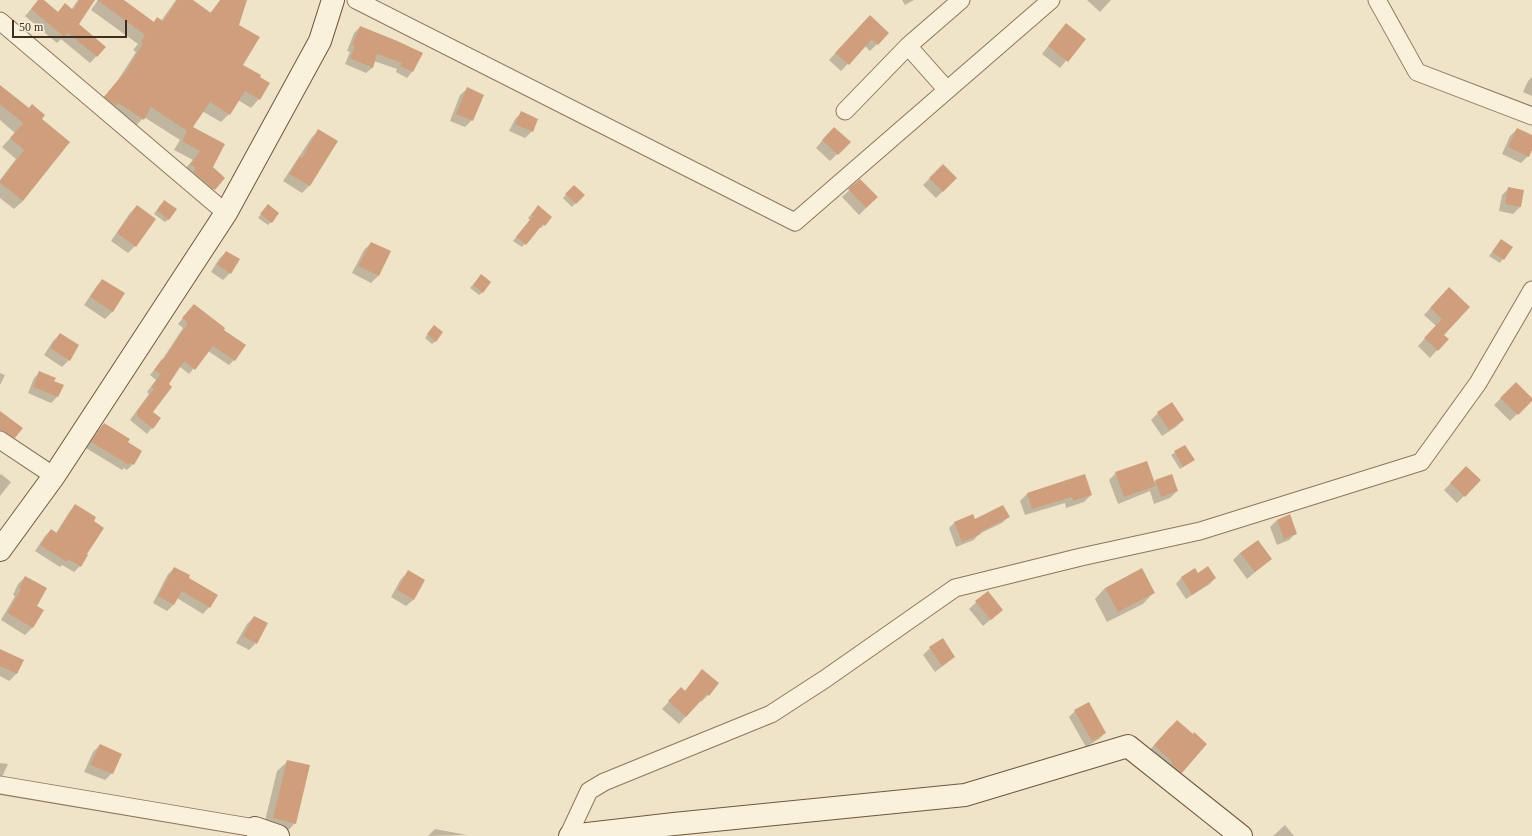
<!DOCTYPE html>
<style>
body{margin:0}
#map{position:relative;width:1532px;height:836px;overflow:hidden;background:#f0e4c8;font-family:"Times New Roman",serif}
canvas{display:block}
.scale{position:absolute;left:12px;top:20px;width:115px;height:18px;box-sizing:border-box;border:2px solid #3d2e20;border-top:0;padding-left:5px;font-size:12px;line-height:14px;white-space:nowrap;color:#3d2e20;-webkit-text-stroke:3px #f7eed8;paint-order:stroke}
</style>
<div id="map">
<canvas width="1532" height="836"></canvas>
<div class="scale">50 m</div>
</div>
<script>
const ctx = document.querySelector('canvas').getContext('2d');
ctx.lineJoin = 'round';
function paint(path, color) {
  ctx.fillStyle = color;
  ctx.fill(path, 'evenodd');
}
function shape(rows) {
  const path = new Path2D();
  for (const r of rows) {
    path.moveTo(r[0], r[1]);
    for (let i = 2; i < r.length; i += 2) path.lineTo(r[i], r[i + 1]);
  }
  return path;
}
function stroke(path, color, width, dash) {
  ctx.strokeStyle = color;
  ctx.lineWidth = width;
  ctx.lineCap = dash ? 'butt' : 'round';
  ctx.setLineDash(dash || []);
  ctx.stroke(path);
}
const shadow = shape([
 [39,0,42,0,57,13,65,5,71,10,78,0,94,0,78,24,105,47,90,63,61,39,57,43,25,16],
 [98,0,122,0,153,23,157,19,161,21,176,0,191,0,210,13,221,0,246,0,238,26,242,66,259,99,251,108,238,100,229,114,221,122,202,111,192,127,211,168,224,178,205,198,182,172,193,160,174,150,180,140,144,117,135,127,97,105,118,80,136,52,133,50,138,44,91,10],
 [902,0,914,0,905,5],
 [1087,0,1111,0,1100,12],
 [863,23,888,33,870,51,865,46,841,71,829,60],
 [360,27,421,54,412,72,407,78,396,72,397,69,374,61,372,68,366,73,345,64,350,52,347,51,354,33],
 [1059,32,1084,39,1060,68,1042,54],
 [1532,77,1532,96,1523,92,1528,81],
 [0,86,40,119,23,201,14,209,0,198,0,180,16,159,2,147,15,133,0,120],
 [467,89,472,120,465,127,450,121,460,95],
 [522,112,532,131,525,138,509,131,515,119],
 [1517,129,1532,136,1532,147,1528,156,1521,163,1502,154,1510,136],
 [319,131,337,142,309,186,302,193,283,181,312,137],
 [827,135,849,142,830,161,816,148],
 [943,165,956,178,936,198,923,185],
 [860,180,877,197,859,215,842,197],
 [574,186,583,195,572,207,563,198],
 [1509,188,1520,207,1513,214,1499,211,1502,195],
 [161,204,169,219,165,222,154,214],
 [137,206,135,246,128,253,111,241,130,213],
 [538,207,544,225,541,228,539,227,522,247,513,241,530,220,528,218],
 [265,209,271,222,268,225,258,218],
 [1501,240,1511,247,1500,263,1489,256],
 [371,243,389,252,378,276,371,283,352,273,364,250],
 [226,252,230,273,223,280,211,272,219,259],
 [481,275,483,292,479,295,470,288],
 [102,280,124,294,112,312,105,319,84,305,96,287],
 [1442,295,1442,335,1447,339,1430,358,1418,346,1436,326,1424,315],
 [189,310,223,330,234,360,229,365,208,351,189,374,180,367,167,384,151,412,152,428,147,434,130,420,149,394,147,392,156,380,150,375,162,360,183,328,178,324],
 [431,329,436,341,432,344,425,338],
 [60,334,69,360,62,367,44,355,53,341],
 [40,372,57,397,51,403,28,393,34,378],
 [0,373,5,375,0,385],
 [1516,383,1532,399,1510,421,1494,405],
 [0,412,14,437,7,444,0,439],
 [1158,413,1183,420,1176,427,1162,436,1151,420],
 [104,424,127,442,133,464,127,470,124,468,122,470,86,448,98,430],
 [1185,446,1193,460,1180,469,1171,455],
 [1466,468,1479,481,1457,503,1444,490],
 [1116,473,1154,482,1172,475,1177,491,1170,498,1154,504,1150,491,1118,504,1109,480],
 [1,474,11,482,0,496,0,475],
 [1027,494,1091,495,1084,502,1066,508,1065,503,1025,515,1020,501],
 [76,505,85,555,80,566,74,572,62,565,60,567,35,551,45,536,51,530,56,533,70,511],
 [1008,517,1002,523,979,534,974,540,956,547,949,528,955,522],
 [1277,520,1296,533,1289,540,1277,545,1270,527],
 [1240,553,1271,559,1247,579,1233,560],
 [175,568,188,578,216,595,209,607,203,614,177,598,174,604,167,611,153,603,168,574],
 [1195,570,1198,574,1215,578,1210,584,1186,599,1176,584,1181,578],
 [408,572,413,600,406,606,391,597,401,579],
 [25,577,36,607,42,610,32,628,25,635,1,620,15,596,13,595,18,584],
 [1105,588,1153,593,1143,604,1107,622,1095,599],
 [987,592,1002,610,983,626,969,609],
 [254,617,256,643,249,650,236,643,247,624],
 [930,648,954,656,947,663,935,672,923,655],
 [0,651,22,660,16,674,9,681,0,676],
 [696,678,718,683,708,695,701,702,700,701,679,724,662,709,674,696,684,692],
 [1075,711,1105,733,1099,739,1086,747,1069,717],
 [1170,727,1192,735,1181,772,1175,779,1148,752],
 [100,745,112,773,105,780,84,772,93,752],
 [288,761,295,823,285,834,263,829,277,771],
 [0,763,8,764,3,775,0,778],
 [1285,825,1294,836,1273,836],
 [435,829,467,835,428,836]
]);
const building = shape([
 [38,0,44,0,58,12,65,3,73,10,79,0,95,0,79,24,106,47,97,57,68,33,64,37,31,9],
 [97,0,124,0,154,22,157,17,163,21,177,0,193,0,211,13,220,0,247,0,239,25,260,37,243,65,261,75,260,77,270,83,260,100,245,91,230,115,210,102,193,127,225,144,213,167,225,178,215,190,193,172,196,168,190,164,200,151,182,141,187,131,151,107,144,120,118,103,116,106,104,97,126,71,143,43,141,41,145,35],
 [870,15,889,33,878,45,872,39,849,65,835,53],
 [1066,23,1086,39,1068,62,1048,46],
 [360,26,395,40,423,53,413,72,400,66,402,63,377,54,373,68,350,58,355,46,352,45],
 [0,85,29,108,32,104,45,115,42,119,70,142,23,201,0,183,0,181,24,150,10,138,23,123,0,104],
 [467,87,484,95,473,121,456,114],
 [521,111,538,119,533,132,515,124],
 [834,127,851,142,838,155,822,140],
 [1517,128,1532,135,1532,150,1529,157,1508,147],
 [318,129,338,141,310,186,289,174,300,156,302,158],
 [943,164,957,178,943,192,929,178],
 [860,179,878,197,866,208,848,189],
 [574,185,585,195,576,204,565,194],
 [1508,187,1524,190,1521,207,1505,204],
 [164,200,177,209,169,220,157,211],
 [268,204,279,213,272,223,260,214],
 [137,205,156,219,136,247,117,233],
 [538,205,552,217,545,226,543,224,526,245,516,237,533,216,531,215],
 [1501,239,1513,247,1504,260,1492,252],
 [371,242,391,251,379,276,358,266],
 [226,251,240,259,231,274,217,265],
 [481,274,491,282,483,293,473,285],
 [102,279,125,293,113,312,90,297],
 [1449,287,1470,307,1444,335,1449,339,1438,351,1424,338,1442,319,1430,308],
 [194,304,225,328,224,330,246,345,235,361,213,346,195,370,185,362,182,364,169,384,172,387,153,412,161,418,153,429,137,416,137,411,154,389,151,387,161,374,154,370,162,359,163,360,188,323,182,318],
 [434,325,443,332,436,342,427,334],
 [60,333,79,345,70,361,50,348],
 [39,371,56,378,54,381,64,385,58,397,33,387],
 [1516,382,1532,398,1532,401,1518,415,1500,398],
 [1172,402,1184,420,1169,430,1157,412],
 [0,411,23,428,15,438,6,432,0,430],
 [104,423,130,439,128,442,142,451,134,465,130,463,129,465,91,442],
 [1185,445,1195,460,1183,467,1174,451],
 [1147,461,1156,486,1124,497,1115,472],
 [1466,466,1481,480,1465,497,1450,483],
 [1085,474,1092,495,1073,501,1072,497,1032,509,1027,493],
 [1172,474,1178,491,1161,497,1155,480],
 [75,504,96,517,94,521,104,528,87,554,88,555,81,567,68,559,67,562,40,545,51,529,57,533],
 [1003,505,1010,517,980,532,981,534,962,542,954,522,973,514,975,519],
 [1290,514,1297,534,1284,539,1277,520],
 [1258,540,1272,559,1255,572,1240,553],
 [1208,566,1216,578,1192,595,1181,577,1195,568,1198,573],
 [174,567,190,575,189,578,218,595,210,608,182,591,174,605,158,596],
 [1142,568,1155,593,1118,612,1105,588],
 [408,570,425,580,414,600,397,590],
 [25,576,47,588,37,606,44,610,33,628,7,613,21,589,19,588],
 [988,591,1003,610,991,620,975,601],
 [254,616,268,623,257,644,243,636],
 [943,638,955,657,942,666,929,647],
 [0,649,24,660,17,674,0,666],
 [702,669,719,683,709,696,707,694,686,717,668,701,681,687,685,691],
 [1089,702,1106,733,1092,741,1074,710],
 [1177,720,1193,734,1194,732,1207,744,1182,773,1171,764,1173,763,1154,745],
 [100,744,122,754,113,774,90,765],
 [287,760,310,765,296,824,273,818]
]);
const street = shape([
 [356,0,795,222,1051,0],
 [1377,0,1417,72,1532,116],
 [0,21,226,213],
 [908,46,947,90],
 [845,111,908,46,961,0],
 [0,440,54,476],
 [0,785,255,828],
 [568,836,589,791,604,782,771,714,825,679,955,588,1081,557,1200,531,1421,462,1478,383,1532,290]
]);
const secondary = shape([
 [0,550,54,476,226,213,320,41,333,0],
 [255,828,278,836],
 [570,836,674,824,965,795,1128,746,1241,836]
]);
paint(shadow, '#0003');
paint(building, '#cf9f7d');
stroke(street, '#8d765c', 19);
stroke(secondary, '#6f573f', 24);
stroke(street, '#faf1dc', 17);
stroke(secondary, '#faf1dc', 22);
</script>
